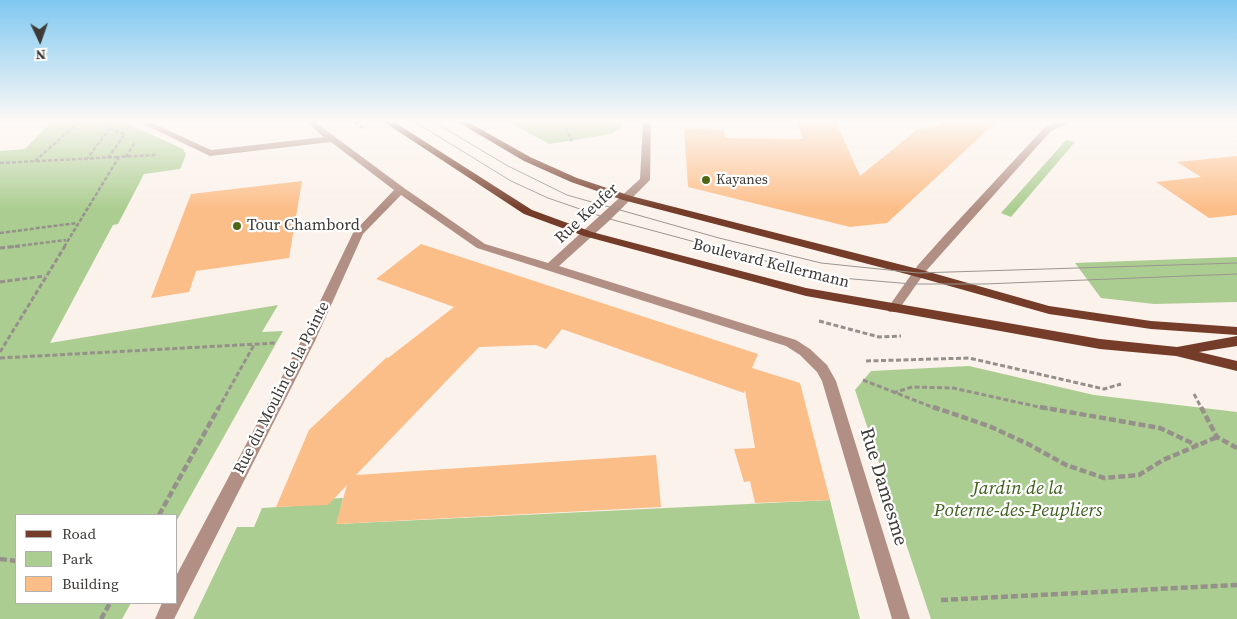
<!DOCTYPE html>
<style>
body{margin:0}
#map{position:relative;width:1237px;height:619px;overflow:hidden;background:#fbf2eb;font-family:"Source Serif 4",serif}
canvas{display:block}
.legend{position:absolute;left:15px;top:514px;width:162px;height:90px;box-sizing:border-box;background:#fff;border:1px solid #b1b0af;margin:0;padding:6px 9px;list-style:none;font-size:15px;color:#3d3a37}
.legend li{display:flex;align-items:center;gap:10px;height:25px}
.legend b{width:25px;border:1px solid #b1b0af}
.north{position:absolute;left:15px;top:15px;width:50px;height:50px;-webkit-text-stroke:4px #fff;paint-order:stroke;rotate:177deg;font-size:14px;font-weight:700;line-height:20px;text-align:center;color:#3d3a37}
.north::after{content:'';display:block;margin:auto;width:18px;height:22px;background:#3d3a37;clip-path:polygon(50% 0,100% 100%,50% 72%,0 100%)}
</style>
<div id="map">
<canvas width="1237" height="619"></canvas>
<ul class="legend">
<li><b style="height:6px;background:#743c29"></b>Road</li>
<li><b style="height:14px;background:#accd91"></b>Park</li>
<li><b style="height:14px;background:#fcbe89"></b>Building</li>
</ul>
<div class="north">N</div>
</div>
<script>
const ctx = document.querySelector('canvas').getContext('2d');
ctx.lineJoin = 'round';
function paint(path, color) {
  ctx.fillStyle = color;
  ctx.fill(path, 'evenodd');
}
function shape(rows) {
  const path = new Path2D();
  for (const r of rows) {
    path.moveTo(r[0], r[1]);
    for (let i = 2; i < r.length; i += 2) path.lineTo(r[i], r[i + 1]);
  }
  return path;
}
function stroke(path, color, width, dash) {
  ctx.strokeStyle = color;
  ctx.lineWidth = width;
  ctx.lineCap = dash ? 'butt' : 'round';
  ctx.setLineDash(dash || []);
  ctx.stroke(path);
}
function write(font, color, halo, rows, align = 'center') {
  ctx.font = font + ' "Source Serif 4",serif';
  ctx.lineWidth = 4.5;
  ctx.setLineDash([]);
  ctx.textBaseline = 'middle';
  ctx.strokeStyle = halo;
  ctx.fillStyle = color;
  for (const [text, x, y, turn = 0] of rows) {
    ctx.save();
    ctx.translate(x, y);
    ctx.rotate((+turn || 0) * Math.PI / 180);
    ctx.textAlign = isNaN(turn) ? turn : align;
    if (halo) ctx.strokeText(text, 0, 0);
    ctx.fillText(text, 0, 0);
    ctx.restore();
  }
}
const green = shape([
 [51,122,123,122,183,149,186,155,180,169,144,174,118,224,113,225,50,343,278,305,262,332,283,331,176,522,176,515,16,515,16,603,131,603,122,619,0,619,0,151,25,149],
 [509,122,623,122,622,127,611,134,549,144],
 [1066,140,1075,142,1011,217,1001,213],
 [1237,257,1237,302,1154,304,1101,298,1075,263],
 [969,366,1094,395,1237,412,1237,619,931,619,855,390,871,371],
 [343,498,337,524,830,500,860,619,193,619,237,527,254,527,262,508,294,506,296,500]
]);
const building = shape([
 [797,122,836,122,860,176,918,129,934,128,942,122,996,122,887,223,850,227,688,187,684,128,724,130,725,138,803,139],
 [1237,156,1237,215,1209,218,1156,182,1201,177,1177,162],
 [302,181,289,258,196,271,189,292,151,298,191,194],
 [421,244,758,354,752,368,800,383,830,500,755,503,750,481,744,482,734,449,755,448,745,390,744,393,562,329,546,349,536,345,479,347,356,475,656,455,661,507,336,524,347,485,328,505,276,507,309,430,387,357,388,358,454,307,376,279]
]);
const pathFar2 = shape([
 [355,122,365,129],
 [563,122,572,141],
 [126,157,135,142],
 [108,158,125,134,110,128],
 [86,160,110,128,97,122],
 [35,161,79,122],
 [0,163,118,157],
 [0,233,77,223],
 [10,247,66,240],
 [64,247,119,157,157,155]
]);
const pathFar1 = shape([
 [0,248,20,246],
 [0,282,45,276],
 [819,321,879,337,901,336],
 [0,352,65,246],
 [0,358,276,343],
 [866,361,969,358,1104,389,1121,384],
 [863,380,937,409],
 [893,393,912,387,953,388,1048,409],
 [1194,394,1202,409],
 [218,409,254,345]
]);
const path = shape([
 [933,407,989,426,1028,444,1066,465,1104,478,1139,475,1163,460,1217,437],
 [1040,407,1160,428,1198,446],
 [1201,407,1217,437,1237,448],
 [159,515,219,407],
 [0,559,16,561],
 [941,600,1237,585],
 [101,619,110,603]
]);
const minor = shape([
 [139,122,150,122,211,150,324,137,306,122,315,122,404,188,485,244,548,263,640,179,643,122,651,122,650,180,610,220,559,266,796,340,810,349,827,365,836,381,910,619,892,619,822,381,817,372,800,355,786,346,477,248,401,195,363,234,315,341,174,619,155,619,162,603,176,603,176,576,301,341,353,233,394,190,331,142,210,156,139,122],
 [1058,122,1069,122,1050,132,926,271,897,312,889,312,887,309,918,265,943,237,1044,128,1058,122]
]);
const major = shape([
 [384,122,394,122,532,210,592,232,806,288,1100,339,1177,347,1237,336,1237,346,1199,352,1237,361,1237,371,1176,356,1100,349,806,296,584,236,524,214,384,122],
 [458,122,468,122,530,157,577,178,631,196,922,270,1049,306,1151,321,1237,327,1237,335,1151,329,1049,314,914,276,623,200,571,182,524,161,458,122]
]);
const tram = shape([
 [415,122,511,181,548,198,606,218,803,271,841,278,912,284,984,284,1237,274],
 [434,122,508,166,567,195,719,238,821,263,918,273,1237,263]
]);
const markers = [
 [706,180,5,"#4f6615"],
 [237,226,5,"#4f6615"]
];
const farPoinames = [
 ["Kayanes",716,180]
];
const streetNames = [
 ["Rue Keufer",587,214,-43],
 ["Boulevard Kellermann",771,264,14],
 ["Rue du Moulin de la Pointe",282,388,-63]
];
const poiNames = [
 ["Tour Chambord",247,226]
];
const nearStreetnames = [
 ["Rue Damesme",883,487,73]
];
const nearParknames = [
 ["Jardin de la",1018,489],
 ["Poterne-des-Peupliers",1018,511]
];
paint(green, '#accd91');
paint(building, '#fcbe89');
stroke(pathFar2, '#96908b', 2.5, [4, 2]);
stroke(pathFar1, '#96908b', 3, [5, 2.5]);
stroke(path, '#96908b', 4.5, [7, 3]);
paint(minor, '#b18f84');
paint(major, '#743c29');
stroke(tram, '#9b9590', 1);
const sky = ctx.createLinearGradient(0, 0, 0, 209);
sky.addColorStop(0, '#7fc8f1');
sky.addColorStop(0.58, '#fdf9f6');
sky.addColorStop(1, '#fdf9f600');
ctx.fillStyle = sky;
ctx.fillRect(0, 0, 1237, 209);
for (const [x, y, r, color] of markers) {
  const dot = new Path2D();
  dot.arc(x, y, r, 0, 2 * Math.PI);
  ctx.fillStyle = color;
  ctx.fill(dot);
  stroke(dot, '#fff', 2);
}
write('14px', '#3d3a37', '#fff', farPoinames, 'left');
write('16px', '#3d3a37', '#fff', streetNames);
write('16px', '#3d3a37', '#fff', poiNames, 'left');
write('19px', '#3d3a37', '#fff', nearStreetnames);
write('italic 19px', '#3f611c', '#fff', nearParknames);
</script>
